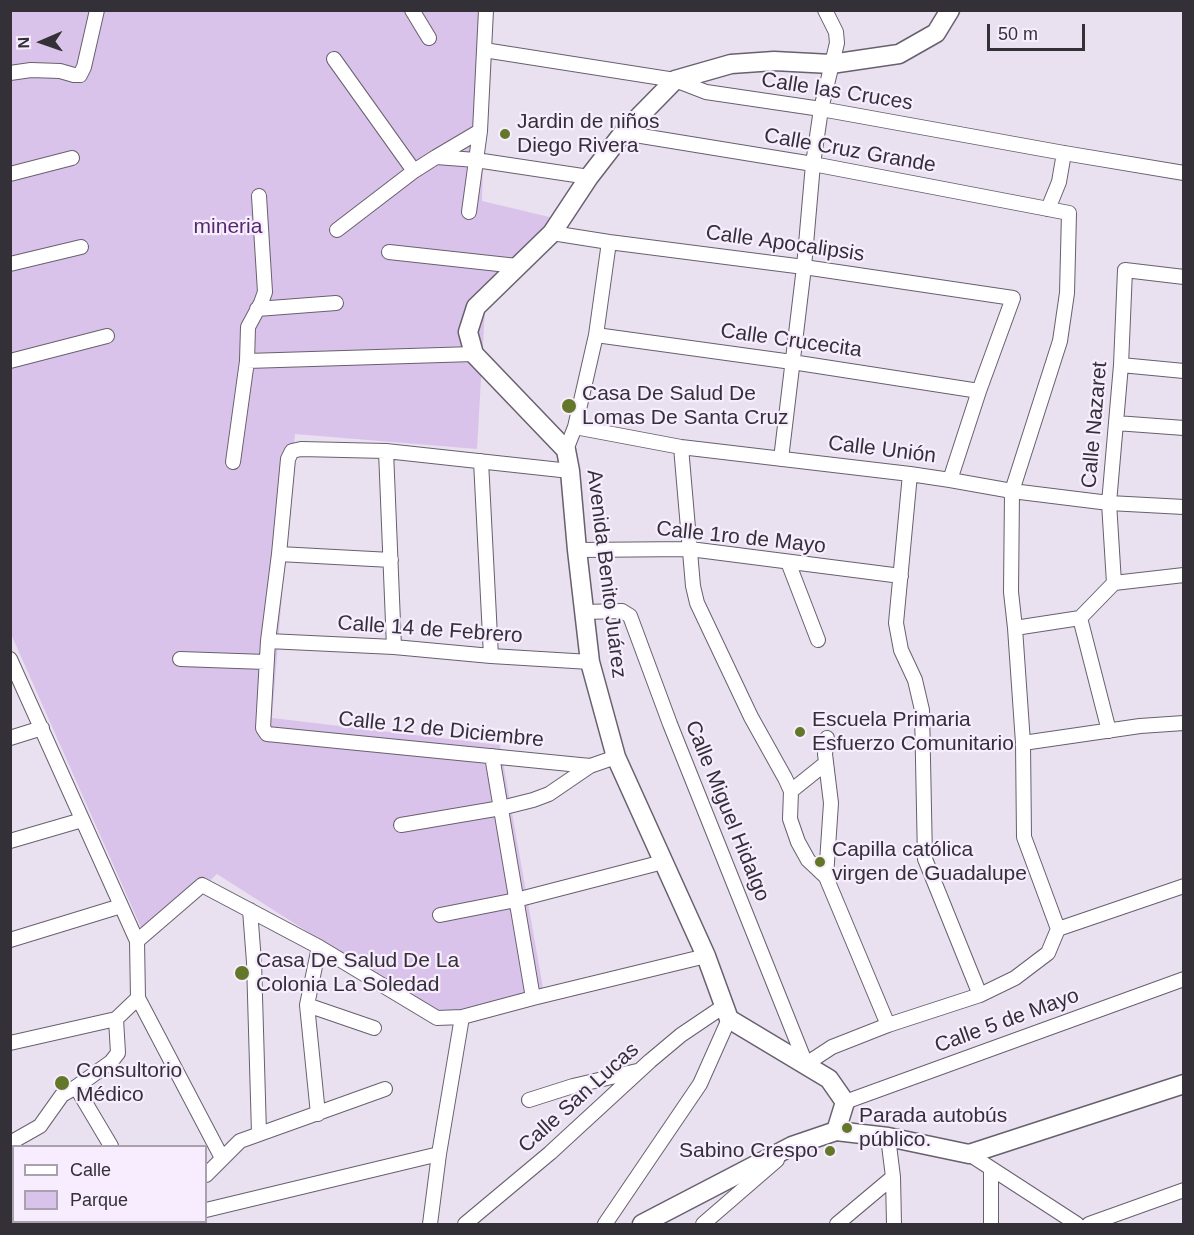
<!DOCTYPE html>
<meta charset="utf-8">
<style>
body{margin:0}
#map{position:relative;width:1194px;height:1235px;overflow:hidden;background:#e9e0f0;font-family:Helvetica,sans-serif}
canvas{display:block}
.frame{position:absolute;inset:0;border:12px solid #343037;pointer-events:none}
.legend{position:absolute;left:12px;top:1145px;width:195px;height:78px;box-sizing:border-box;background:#f7edfe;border:2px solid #a9a1ae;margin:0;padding:8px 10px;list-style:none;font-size:18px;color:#343037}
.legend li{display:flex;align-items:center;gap:12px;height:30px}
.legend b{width:30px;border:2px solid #a9a1ae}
.north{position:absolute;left:12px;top:12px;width:60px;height:60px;-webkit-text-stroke:4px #f7edfe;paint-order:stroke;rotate:268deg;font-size:16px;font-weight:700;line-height:24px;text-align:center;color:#343037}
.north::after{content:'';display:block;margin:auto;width:21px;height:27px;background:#343037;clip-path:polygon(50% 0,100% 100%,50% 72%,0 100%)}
.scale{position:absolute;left:987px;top:24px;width:98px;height:27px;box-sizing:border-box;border:3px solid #343037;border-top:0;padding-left:8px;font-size:18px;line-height:21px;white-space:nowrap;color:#343037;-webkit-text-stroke:4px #f7edfe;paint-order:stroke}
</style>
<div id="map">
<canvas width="1194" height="1235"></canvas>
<div class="frame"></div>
<ul class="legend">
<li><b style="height:8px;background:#fff"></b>Calle</li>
<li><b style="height:16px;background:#dac3ea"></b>Parque</li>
</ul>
<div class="north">N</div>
<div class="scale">50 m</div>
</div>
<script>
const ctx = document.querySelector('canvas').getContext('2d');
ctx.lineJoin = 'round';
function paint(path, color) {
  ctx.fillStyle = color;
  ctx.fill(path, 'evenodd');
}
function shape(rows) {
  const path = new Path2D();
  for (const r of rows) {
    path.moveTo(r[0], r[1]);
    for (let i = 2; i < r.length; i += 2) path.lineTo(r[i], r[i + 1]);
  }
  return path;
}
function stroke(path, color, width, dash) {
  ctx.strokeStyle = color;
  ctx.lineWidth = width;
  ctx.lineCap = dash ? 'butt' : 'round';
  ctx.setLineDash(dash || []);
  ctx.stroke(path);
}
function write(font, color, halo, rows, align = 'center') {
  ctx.font = font + ' Helvetica,sans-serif';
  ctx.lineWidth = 4.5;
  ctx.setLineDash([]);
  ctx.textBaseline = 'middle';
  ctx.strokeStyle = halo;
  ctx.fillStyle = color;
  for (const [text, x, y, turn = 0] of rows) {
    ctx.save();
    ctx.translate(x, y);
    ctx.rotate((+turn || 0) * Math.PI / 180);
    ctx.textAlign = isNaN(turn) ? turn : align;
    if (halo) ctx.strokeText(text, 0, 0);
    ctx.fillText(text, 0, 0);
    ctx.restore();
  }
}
const green = shape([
 [10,11,487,11,482,201,562,220,486,292,477,449,295,434,272,718,500,745,543,988,438,1015,217,874,147,941,11,634]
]);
const street = shape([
 [412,10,429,38],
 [484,50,675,80,706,92,821,109,1064,153,1184,173],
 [334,59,414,171],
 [10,73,31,70,60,71,74,75,80,75,84,67,97,10],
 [623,133,813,164,1069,213,1067,293,1060,341,1012,491,1011,592,1015,628,1023,743,1024,837,1058,929],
 [436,157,480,131],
 [10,174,72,158],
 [1048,209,1059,182,1064,153],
 [469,212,480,131,486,10],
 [337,230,414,171,436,157,476,160,589,177],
 [552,233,609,242,804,267,1013,298,979,391,950,480],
 [389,252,517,266],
 [10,264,81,247],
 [257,309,336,303],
 [596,335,792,362,979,391],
 [10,361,107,336],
 [247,361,474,354],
 [1121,365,1184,371],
 [1116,423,1184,428],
 [575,427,681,447,910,474,950,480,1012,491,1109,503,1184,507],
 [681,447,693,586,697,603,751,717,785,778,791,791,790,819,798,842,808,860,826,877,888,1025],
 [566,450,575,427,596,335,609,242],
 [386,451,394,647],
 [781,459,804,267,813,164,821,109,837,43,836,32,825,10],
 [481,461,491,656],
 [233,462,247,361,248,327,261,303,265,292,259,196],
 [570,471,386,451,301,449,292,451,288,459,279,554,268,641,263,728,267,734,590,766,616,757],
 [910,474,896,623,901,650,915,680,922,710,925,859,980,995],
 [577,550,690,549,901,576],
 [279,554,391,560],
 [788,562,818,640],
 [1114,583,1109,503,1121,365,1125,270,1184,277],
 [584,612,622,611,630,616,670,724,806,1064,832,1047,888,1025,980,995,1015,978,1048,953,1058,929],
 [1080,618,1109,731],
 [1015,628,1080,618,1114,583,1184,575],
 [268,641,394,647,491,656,590,662],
 [10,659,137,941,138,998,116,1019,118,1053,111,1062,76,1087,62,1095,40,1126,10,1143],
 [180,659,266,662],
 [10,738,42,728],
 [1023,743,1140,726,1184,723],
 [492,756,533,998],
 [791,791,826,763],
 [401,825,501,808,533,800,549,794,590,766],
 [10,841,82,820],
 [826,877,831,803,825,754,827,738],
 [250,910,254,962,259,1133],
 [440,915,516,900,663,862],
 [1058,929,1184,886],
 [10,940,121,906],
 [137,941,202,885,319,947,437,1018,462,1017,533,998,706,956],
 [138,998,222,1158],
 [307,1005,374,1028],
 [10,1043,116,1019],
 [76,1087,111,1146],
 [529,1100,573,1086,637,1071],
 [845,1102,1184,979],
 [318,1114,307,1005,319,947],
 [888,1137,893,1177,894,1224],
 [969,1154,1077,1224],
 [206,1175,240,1141,385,1089],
 [206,1210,439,1154],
 [10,1214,14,1213],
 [152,1224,156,1222],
 [430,1224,439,1154,462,1017],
 [465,1224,550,1153,650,1061,681,1035,724,1006],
 [605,1224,700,1084,729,1019],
 [703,1224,777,1160],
 [837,1224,893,1177],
 [991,1224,991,1169],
 [1089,1224,1184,1190]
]);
const secondary = shape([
 [836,1131,845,1102,829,1079,729,1019,706,956,616,757,590,662,577,550,570,471,566,450,474,354,468,332,476,307,552,233,589,177,623,133,675,80,731,64,774,61,831,64,899,54,936,33,950,10],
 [10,1162,14,1168],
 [41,1222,43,1224],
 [642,1224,792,1146,836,1131,888,1137,969,1154,1184,1084]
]);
const markers = [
 [505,134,6,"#627727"],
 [569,406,8,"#627727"],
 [800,732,6,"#627727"],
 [820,862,6,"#627727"],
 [242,973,8,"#627727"],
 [62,1083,8,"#627727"],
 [847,1128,6,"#627727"],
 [830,1151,6,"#627727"]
];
const streetNames = [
 ["Calle las Cruces",837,92,9],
 ["Calle Cruz Grande",850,151,10],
 ["Calle Apocalipsis",785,244,8],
 ["Calle Crucecita",791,341,8],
 ["Calle Nazaret",1095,425,-85],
 ["Calle Unión",882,450,7],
 ["Calle 1ro de Mayo",741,538,6],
 ["Avenida Benito Juárez",606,574,83],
 ["Calle 14 de Febrero",430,630,4],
 ["Calle 12 de Diciembre",441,730,6],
 ["Calle Miguel Hidalgo",727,811,68],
 ["Calle 5 de Mayo",1007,1021,-20],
 ["Calle San Lucas",579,1098,-42]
];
const poiNames = [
 ["Jardin de niños",517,122],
 ["Diego Rivera",517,146],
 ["Casa De Salud De",582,394],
 ["Lomas De Santa Cruz",582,418],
 ["Escuela Primaria",812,720],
 ["Esfuerzo Comunitario",812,744],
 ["Capilla católica",832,850],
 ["virgen de Guadalupe",832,874],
 ["Casa De Salud De La",256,961],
 ["Colonia La Soledad",256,985],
 ["Consultorio",76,1071],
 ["Médico",76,1095],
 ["Parada autobús",859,1116],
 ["público.",859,1140],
 ["Sabino Crespo",818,1151,"right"]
];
const parkNames = [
 ["mineria",228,227]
];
paint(green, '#dac3ea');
stroke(street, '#68606e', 16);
stroke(secondary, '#68606e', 21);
stroke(street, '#fff', 14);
stroke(secondary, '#fff', 18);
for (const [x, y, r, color] of markers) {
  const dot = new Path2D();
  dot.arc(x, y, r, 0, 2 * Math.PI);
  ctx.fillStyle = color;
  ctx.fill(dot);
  stroke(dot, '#f7edfe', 2);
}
write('21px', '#343037', '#f7edfe', streetNames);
write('21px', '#343037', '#f7edfe', poiNames, 'left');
write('21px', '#55296d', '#f7edfe', parkNames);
</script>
